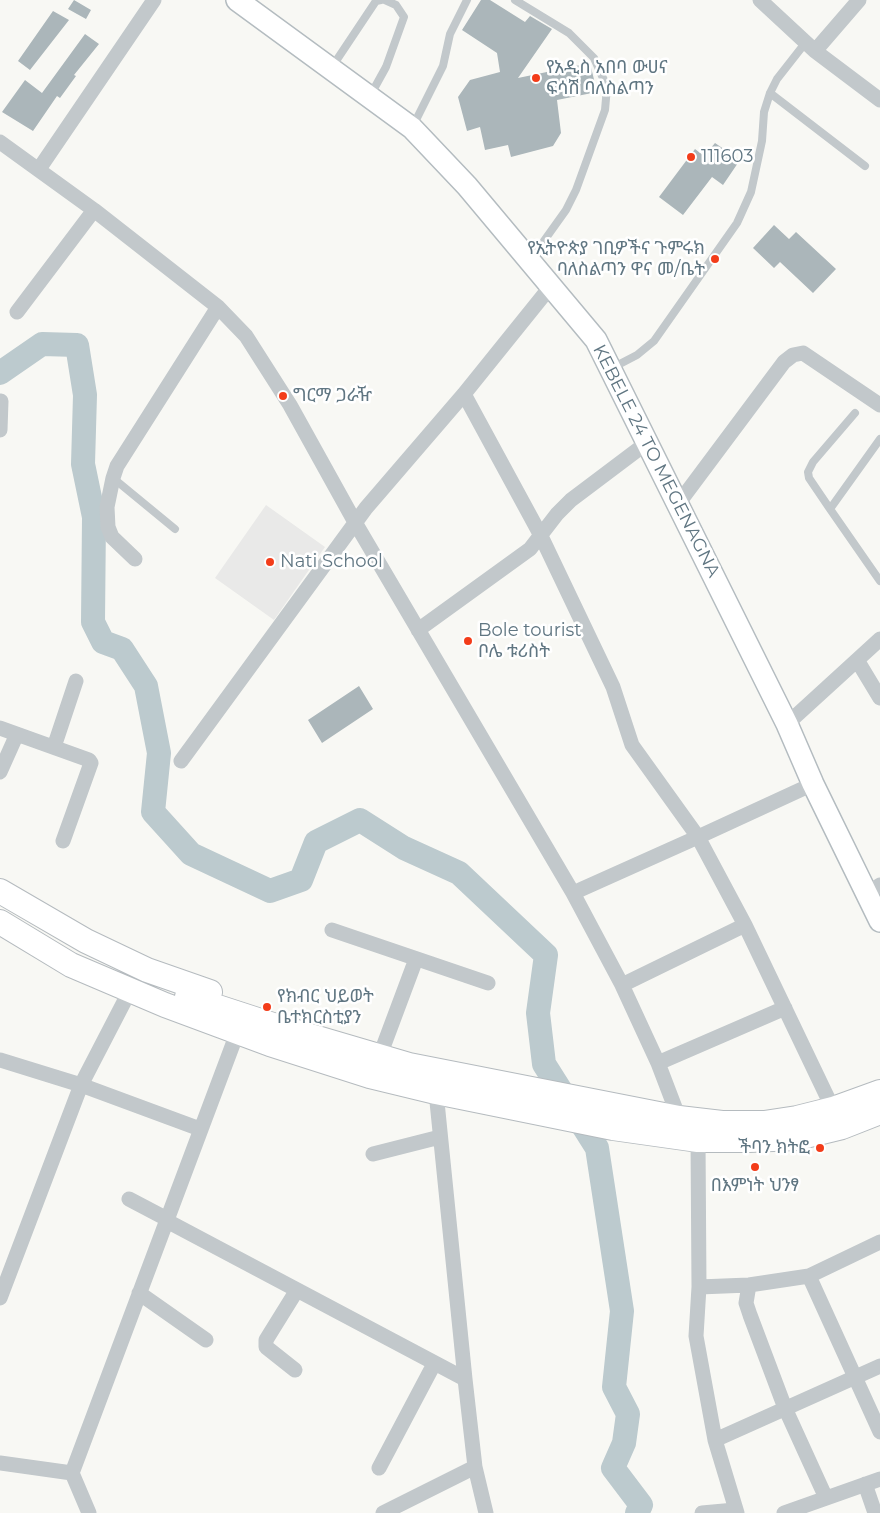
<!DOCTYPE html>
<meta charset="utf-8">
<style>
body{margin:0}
canvas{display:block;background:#f8f8f4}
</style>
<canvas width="880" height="1513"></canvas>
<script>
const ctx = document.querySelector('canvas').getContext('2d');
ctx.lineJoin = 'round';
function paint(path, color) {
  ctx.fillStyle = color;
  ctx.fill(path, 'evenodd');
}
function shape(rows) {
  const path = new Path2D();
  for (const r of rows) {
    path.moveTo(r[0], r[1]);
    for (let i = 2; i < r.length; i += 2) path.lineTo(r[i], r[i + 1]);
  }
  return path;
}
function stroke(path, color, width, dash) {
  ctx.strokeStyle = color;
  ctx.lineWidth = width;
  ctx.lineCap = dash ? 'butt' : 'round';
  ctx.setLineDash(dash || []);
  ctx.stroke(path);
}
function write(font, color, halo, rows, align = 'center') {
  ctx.font = font + ' Montserrat,"Noto Sans Ethiopic",sans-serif';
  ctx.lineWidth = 5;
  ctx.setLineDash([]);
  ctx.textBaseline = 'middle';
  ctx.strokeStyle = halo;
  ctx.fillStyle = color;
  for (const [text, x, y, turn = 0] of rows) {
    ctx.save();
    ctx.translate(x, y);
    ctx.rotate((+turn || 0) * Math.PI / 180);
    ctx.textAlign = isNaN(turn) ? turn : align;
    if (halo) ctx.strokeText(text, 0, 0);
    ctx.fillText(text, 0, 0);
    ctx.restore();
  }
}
const built = shape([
 [266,505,325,547,274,620,215,578]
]);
const river = shape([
 [0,373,42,344,77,345,85,395,83,464,94,517,93,622,103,642,122,649,146,686,159,753,153,812,191,854,270,891,301,880,316,842,360,820,404,848,459,873,546,955,538,1013,544,1064,597,1148,622,1311,614,1387,628,1414,624,1443,613,1468,641,1505,637,1513]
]);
const building = shape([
 [74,0,91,10,86,19,68,9],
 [481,0,490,0,525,22,530,16,552,29,518,78,590,63,597,92,557,100,561,133,553,146,511,157,508,145,485,150,480,127,467,131,458,97,470,80,500,72,497,53,462,30],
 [53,11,69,20,30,70,18,61],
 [85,34,99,44,74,75,76,76,60,98,57,96,33,131,2,112,25,80,42,93],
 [715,143,740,160,723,185,712,177,683,215,659,197,695,149,704,156],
 [774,225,789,239,796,232,836,269,813,293,780,262,774,268,753,248],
 [359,686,373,709,322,743,308,720]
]);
const service = shape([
 [515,0,569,33,594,58,607,87,605,110,576,190,566,210,531,259],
 [332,67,376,1,381,0],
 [770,93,865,166],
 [370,96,386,67,404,17,396,5,385,0],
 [413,126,443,66,450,34,467,0],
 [612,368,637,355,654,341,737,223,751,192,762,141,764,112,770,93,777,79,806,42],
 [880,439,830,509,880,581],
 [113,478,175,529],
 [830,509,809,478,808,472,813,462,855,413]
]);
const minor = shape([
 [760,0,815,51,880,100],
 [815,51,859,0],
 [0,142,94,210,218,307,246,336,290,405,356,524,573,893,622,985,658,1063,679,1118],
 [39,169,154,0],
 [17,312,94,210],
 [464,394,540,534,613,687,632,745,698,837,813,784],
 [0,430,1,401],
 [678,504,784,362,793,355,803,353,880,405],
 [135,559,112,537,108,527,107,507,113,478,117,466,218,307],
 [418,630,530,549,557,514,571,500,648,442],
 [857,660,880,698],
 [787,724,880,639],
 [0,728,89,760,91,763,63,841],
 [54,747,76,681],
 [181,761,366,508,464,394,551,286],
 [0,772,17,734],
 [573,893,698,837,745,925,833,1109],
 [866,894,880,885],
 [332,930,488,983],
 [622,985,745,925],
 [379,1058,416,959],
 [0,1060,81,1085,200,1129],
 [658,1063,785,1008],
 [436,1092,465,1379,475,1467,486,1513],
 [698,1140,699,1287,696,1336,715,1440,737,1513],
 [373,1154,440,1137],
 [129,1199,167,1219],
 [167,1221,465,1379],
 [809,1276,880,1432],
 [749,1285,746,1303,750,1315,785,1408,826,1498],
 [699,1287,749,1285,809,1276,880,1242],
 [139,1293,206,1340],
 [0,1298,81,1085,124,1002],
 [295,1370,266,1347,266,1340,297,1290],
 [715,1440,880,1366],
 [0,1463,72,1473],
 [379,1468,434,1364],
 [865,1484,875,1513],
 [89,1513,72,1473,233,1044],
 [383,1513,475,1467],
 [702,1513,735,1510],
 [784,1513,880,1479]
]);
const secondary = shape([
 [237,0,412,128,467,186,596,340,787,724,813,784,880,921]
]);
const primary = shape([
 [0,891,86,941,147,970,210,992],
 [0,922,71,965,165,1005,270,1044,370,1076,436,1092,613,1128,698,1140,749,1140,797,1138,842,1127,880,1112],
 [187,997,273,1025,409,1065,679,1118,722,1123,764,1123,797,1118,833,1109,880,1092]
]);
const markers = [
 [536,78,5,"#f33c19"],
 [691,157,5,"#f33c19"],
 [715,259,5,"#f33c19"],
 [283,396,5,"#f33c19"],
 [270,562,5,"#f33c19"],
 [468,641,5,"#f33c19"],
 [267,1007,5,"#f33c19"],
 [820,1148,5,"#f33c19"],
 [755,1167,5,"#f33c19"]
];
const poiNames = [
 ["የአዲስ አበባ ውሀና",546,68],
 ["ፍሳሽ ባለስልጣን",546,89],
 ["111603",701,157],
 ["የኢትዮጵያ ገቢዎችና ጉምሩክ",705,249,"right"],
 ["ባለስልጣን ዋና መ/ቤት",705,270,"right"],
 ["ግርማ ጋራዥ",293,396],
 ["Nati School",280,562],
 ["Bole tourist",478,631],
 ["ቦሌ ቱሪስት",478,652],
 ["የክብር ህይወት",277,997],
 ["ቤተክርስቲያን",277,1018],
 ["ችባን ክትፎ",810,1148,"right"],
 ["በእምነት ህንፃ",755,1186,"center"]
];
const streetNames = [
 ["KEBELE 24 TO MEGENAGNA",656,461,63]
];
paint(built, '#e9e9e8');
stroke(river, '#bccace', 24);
paint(building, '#abb6ba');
stroke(secondary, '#b4bcc0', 24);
stroke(primary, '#b5bbbf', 26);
stroke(service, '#c2c8cb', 8);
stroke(minor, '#c2c8cb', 15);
stroke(secondary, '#fff', 21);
stroke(primary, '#fff', 24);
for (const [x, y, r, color] of markers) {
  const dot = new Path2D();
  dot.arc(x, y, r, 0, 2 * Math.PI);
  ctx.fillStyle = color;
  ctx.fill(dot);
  stroke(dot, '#fff', 2);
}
write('18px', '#607682', '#fff', poiNames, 'left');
write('18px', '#607682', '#fff', streetNames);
</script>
